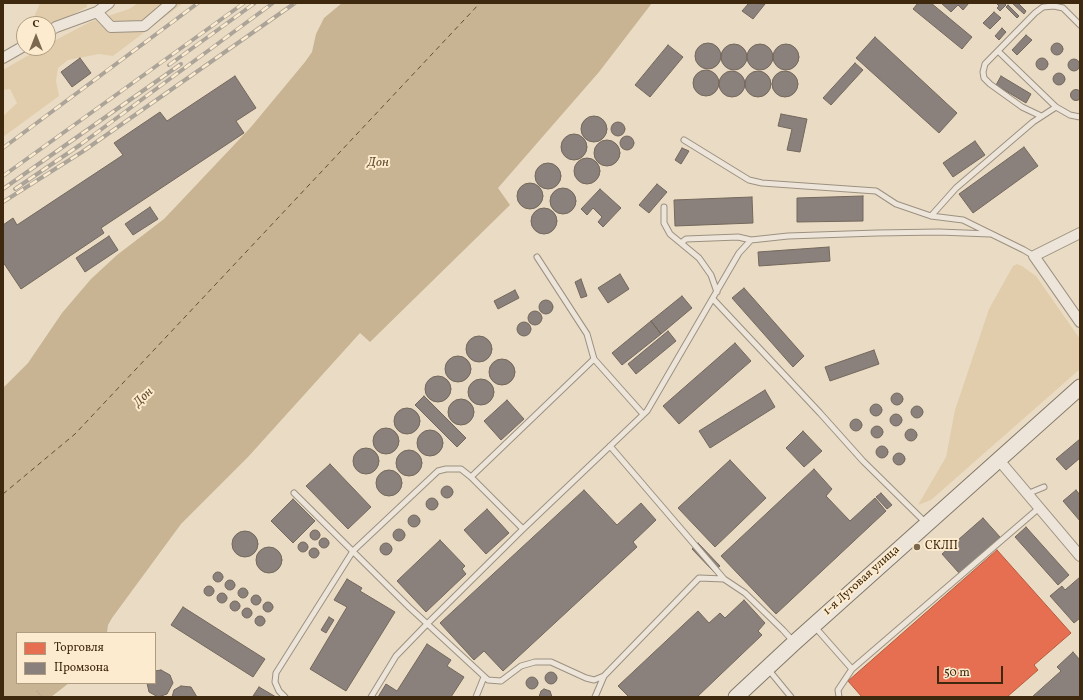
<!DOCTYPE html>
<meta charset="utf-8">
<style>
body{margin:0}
#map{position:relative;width:1083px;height:700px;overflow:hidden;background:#eadcc4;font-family:Vollkorn,serif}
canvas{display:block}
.frame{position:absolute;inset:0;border:4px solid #3f290e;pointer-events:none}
.legend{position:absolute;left:16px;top:632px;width:140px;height:52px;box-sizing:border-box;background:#fcebce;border:1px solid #b09d81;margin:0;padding:5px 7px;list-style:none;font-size:12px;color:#3f290e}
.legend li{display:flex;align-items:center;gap:8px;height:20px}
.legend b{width:20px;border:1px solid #b09d81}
.north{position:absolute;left:16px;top:16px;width:40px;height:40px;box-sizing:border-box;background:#fcebce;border:1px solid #b09d81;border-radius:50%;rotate:0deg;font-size:11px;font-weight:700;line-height:16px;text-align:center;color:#3f290e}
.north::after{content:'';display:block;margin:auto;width:14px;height:18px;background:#7b684e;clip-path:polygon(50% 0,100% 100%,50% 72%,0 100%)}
.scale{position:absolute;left:937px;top:666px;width:66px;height:18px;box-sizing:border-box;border:2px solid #3f290e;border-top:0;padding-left:5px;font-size:12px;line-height:14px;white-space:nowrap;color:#3f290e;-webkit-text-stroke:3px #fcebce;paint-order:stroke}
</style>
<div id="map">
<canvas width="1083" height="700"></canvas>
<div class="frame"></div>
<ul class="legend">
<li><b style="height:11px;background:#e76f51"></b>Торговля</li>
<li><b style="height:11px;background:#8a817c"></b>Промзона</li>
</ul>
<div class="north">С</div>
<div class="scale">50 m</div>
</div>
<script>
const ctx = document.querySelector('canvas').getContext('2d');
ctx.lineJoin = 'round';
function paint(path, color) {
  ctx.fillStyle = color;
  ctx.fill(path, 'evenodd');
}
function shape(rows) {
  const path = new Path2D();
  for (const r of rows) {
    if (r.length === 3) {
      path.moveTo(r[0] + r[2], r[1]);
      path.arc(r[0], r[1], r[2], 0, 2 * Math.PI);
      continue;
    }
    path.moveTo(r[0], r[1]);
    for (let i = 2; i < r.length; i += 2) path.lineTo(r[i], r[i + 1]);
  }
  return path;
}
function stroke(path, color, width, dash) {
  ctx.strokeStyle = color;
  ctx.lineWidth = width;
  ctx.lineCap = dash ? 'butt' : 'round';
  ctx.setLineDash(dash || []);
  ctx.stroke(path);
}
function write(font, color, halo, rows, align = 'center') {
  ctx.font = font + ' Vollkorn,serif';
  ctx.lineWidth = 4;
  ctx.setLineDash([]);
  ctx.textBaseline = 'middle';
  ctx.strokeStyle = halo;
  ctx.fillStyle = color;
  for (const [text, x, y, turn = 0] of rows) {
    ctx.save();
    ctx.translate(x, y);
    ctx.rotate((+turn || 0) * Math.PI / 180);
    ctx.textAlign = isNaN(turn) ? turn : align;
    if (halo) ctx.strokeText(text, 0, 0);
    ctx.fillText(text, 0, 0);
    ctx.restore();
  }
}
const green = shape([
 [40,3,87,3,87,7,56,23,48,26,48,24,31,24],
 [138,3,183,3,113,56,99,54,68,60,58,68,56,81,59,96,3,137,3,116,17,103,10,89,3,90,3,70,41,48,48,48,48,44,90,22,129,9],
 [1017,264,1022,266,1036,276,1080,339,1080,369,931,500,918,505,946,457,955,410,989,309,1013,266]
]);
const water = shape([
 [342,3,652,3,599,72,498,188,510,205,370,342,360,333,248,457,181,524,112,618,108,625,107,633,17,633,17,683,69,683,51,697,3,697,3,388,28,363,62,313,91,279,117,255,164,219,251,127,305,62,312,52,316,34,324,18]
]);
const shops = shape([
 [997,550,1071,633,1034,665,1038,670,1007,697,862,697,848,681,997,550]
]);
const industry = shape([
 [749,3,765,4,753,19,742,11,749,3],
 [918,3,931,3,972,37,962,49,913,9,918,3],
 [941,3,969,3,963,10,958,5,951,12,941,3],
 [996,3,1004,3,1006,5,1000,11,997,8,999,6,996,3],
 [1012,3,1018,3,1026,11,1024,14,1012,3],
 [1008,5,1019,16,1017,18,1006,7,1008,5],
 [994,12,1001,18,990,29,983,23,994,12],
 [1002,28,1006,32,999,40,995,36,1002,28],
 [1026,35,1032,40,1017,55,1012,50,1026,35],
 [875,37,957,113,939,133,856,58,875,37],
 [1057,49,6],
 [708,56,13],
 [734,57,13],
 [786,57,13],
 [760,57,13],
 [668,45,683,57,650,97,635,85,668,45],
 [1042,64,6],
 [80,58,91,73,72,87,61,72,80,58],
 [1074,65,6],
 [855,63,863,70,831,105,823,98,855,63],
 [706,83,13],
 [758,84,13],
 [785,84,13],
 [732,84,13],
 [1059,79,6],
 [235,76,256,108,236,121,244,133,101,228,104,233,21,289,3,262,3,225,13,218,17,225,123,155,114,143,160,112,167,121,235,76],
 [1001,76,1031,94,1026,103,996,85,1001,76],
 [1076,95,5.5],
 [781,114,807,119,800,152,787,150,792,129,778,126,781,114],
 [594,129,13],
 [618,129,7],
 [574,147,13],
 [627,143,7],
 [607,153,13],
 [975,141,985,155,953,177,943,163,975,141],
 [1024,147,1038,166,973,213,959,194,1024,147],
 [682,148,689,151,681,164,675,160,682,148],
 [587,171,13],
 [548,176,13],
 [530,196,13],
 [657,184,667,192,649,213,639,205,657,184],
 [563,201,13],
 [600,189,621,208,603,227,598,222,602,217,593,208,587,215,581,209,600,189],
 [863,196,863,221,797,222,797,198,863,196],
 [752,197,753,223,675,226,674,200,752,197],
 [150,207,158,219,133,235,125,224,150,207],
 [544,221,13],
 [109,236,118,250,85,272,76,258,109,236],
 [829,247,830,261,759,266,758,252,829,247],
 [620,274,629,289,608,303,598,288,620,274],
 [581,279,587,296,581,298,575,282,581,279],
 [744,288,804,356,793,367,732,298,744,288],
 [515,290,519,298,498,309,494,301,515,290],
 [682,296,692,308,661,334,651,321,682,296],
 [546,307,7],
 [535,318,7],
 [651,321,661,334,622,365,612,353,651,321],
 [524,329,7],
 [668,331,676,341,636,374,628,364,668,331],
 [479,349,13],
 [735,343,751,361,679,424,663,406,735,343],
 [874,350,879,364,830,381,825,367,874,350],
 [458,369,13],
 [502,372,13],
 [438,389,13],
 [481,392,13],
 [765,390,775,407,710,448,699,431,765,390],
 [897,399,6],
 [424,396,466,438,457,447,415,405,424,396],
 [461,412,13],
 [507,400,524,419,501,440,484,421,507,400],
 [876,410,6],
 [917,412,6],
 [407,421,13],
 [896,420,6],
 [856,425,6],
 [877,432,6],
 [386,441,13],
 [911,435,6],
 [430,443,13],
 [803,431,822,451,804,467,786,448,803,431],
 [1080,439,1080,458,1066,470,1056,459,1080,439],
 [882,452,6],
 [366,461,13],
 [409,463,13],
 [899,459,6],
 [730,460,766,498,715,547,678,508,730,460],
 [330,464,371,507,348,529,306,486,330,464],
 [814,469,832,489,826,496,850,521,875,498,886,511,776,614,721,556,814,469],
 [389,483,13],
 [447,492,6],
 [584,490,617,525,641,503,656,520,633,542,637,547,503,671,484,651,474,660,440,623,584,490],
 [1076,490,1080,495,1080,521,1063,501,1076,490],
 [881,493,892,505,887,509,876,497,881,493],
 [432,504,6],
 [293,499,315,521,293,543,271,521,293,499],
 [487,509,509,533,486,554,464,530,487,509],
 [414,521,6],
 [983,518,1000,537,959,573,942,554,983,518],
 [1026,527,1069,575,1058,585,1015,537,1026,527],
 [399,535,6],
 [315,535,5],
 [245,544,13],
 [324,543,5],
 [440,540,465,566,462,569,466,574,426,612,397,581,440,540],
 [303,547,5],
 [386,549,6],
 [698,543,720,566,714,572,692,549,698,543],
 [269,560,13],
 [314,553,5],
 [218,577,5],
 [1080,577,1080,618,1074,623,1050,596,1062,586,1065,590,1080,577],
 [347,579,362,588,360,591,395,612,346,691,310,669,347,607,334,600,347,579],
 [230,585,5],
 [209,591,5],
 [243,593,5],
 [222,598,5],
 [256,600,5],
 [744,600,765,623,758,631,762,635,697,697,629,697,618,686,698,611,709,623,720,613,725,618,744,600],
 [235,606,5],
 [268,607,5],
 [183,607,265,659,253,677,171,625,183,607],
 [247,613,5],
 [260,621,5],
 [329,617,334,620,326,633,321,630,329,617],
 [427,644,451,660,447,666,464,677,451,697,378,697,386,684,397,691,427,644],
 [1073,652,1080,660,1080,697,1032,697,1061,671,1057,667,1073,652],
 [161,670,170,675,173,683,167,694,158,697,149,692,147,683,155,683,155,671,161,670],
 [551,678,6],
 [532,683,6],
 [181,686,191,687,197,697,172,697,174,690,181,686],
 [259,687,276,697,253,696,259,687],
 [544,689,550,691,552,697,539,697,541,691,544,689]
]);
const ferry = shape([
 [3,494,75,434,480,3]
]);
const path = shape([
 [37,691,42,697]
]);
const service = shape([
 [998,51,1056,107,1070,115,1080,117],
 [1041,116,1022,107,990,84,984,78,983,72,985,64,1035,13,1043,7,1054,6,1063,8,1080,25],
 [684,140,749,180,762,183,876,191,896,204,931,216,963,220,1024,250,1034,256],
 [664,207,664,223,670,234,699,258,711,275,717,292],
 [931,216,956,188,1033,122,1056,107],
 [681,243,686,239,738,237,751,240],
 [537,257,587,334,594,359,643,414],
 [713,299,820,413,863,461,926,523],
 [610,446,724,579],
 [471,477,594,359],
 [294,493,409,607,488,680,501,681,521,666,535,662,551,662,586,678,594,680,604,676,699,578,724,579,745,593,783,630,793,641],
 [1027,494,1044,487],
 [815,627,852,669],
 [768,669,791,697],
 [285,697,279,691,275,682,276,673,353,551,438,471,446,469,461,469,471,477,523,529],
 [371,697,396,656,427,624,523,529,647,411,739,253,751,240,788,236,877,233,939,232,990,234],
 [476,697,484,677],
 [595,697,604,676],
 [839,697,838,690,852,669,1039,508]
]);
const minor = shape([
 [97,12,111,27,144,26,171,3],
 [48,32,56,27,97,12,109,3],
 [3,58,24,46],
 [1080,233,1034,256,1080,322],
 [998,459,1080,556]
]);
const secondary = shape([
 [736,697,794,643,1080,387]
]);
const rail = shape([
 [169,65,255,3],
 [3,148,198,3],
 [3,176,244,3],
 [3,189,181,64],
 [15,189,80,145,273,3],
 [3,202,82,152,295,3]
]);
const markers = [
 [917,547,4,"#7b684e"]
];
const poiNames = [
 ["СКЛП",925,547]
];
const streetNames = [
 ["1-я Луговая улица",862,581,-42]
];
const waterNames = [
 ["Дон",378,164],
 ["Дон",144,398,-45]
];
paint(green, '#e1cdac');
paint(water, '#c8b392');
paint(shops, '#e76f51');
stroke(shops, '#b55a3d', 1);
paint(industry, '#8a817c');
stroke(industry, '#74675b', 1);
stroke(ferry, '#644d2f', 1, [5, 4]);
stroke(service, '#9c9181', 7);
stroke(minor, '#9c9181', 12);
stroke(secondary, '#837869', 17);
stroke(path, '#aca498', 1.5, [1, 2]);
stroke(service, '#ede5d9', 5);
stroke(minor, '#ede5d9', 10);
stroke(secondary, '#ede5d9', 15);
stroke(rail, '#aca498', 4);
stroke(rail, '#fcebce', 2.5, [8]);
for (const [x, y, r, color] of markers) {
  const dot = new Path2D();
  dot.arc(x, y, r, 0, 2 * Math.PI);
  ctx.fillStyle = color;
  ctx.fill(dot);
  stroke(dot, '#fcebce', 1.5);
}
write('12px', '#3f290e', '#fcebce', poiNames, 'left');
write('12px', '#3f290e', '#fcebce', streetNames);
write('italic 13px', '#644d2f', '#fcebce', waterNames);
</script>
